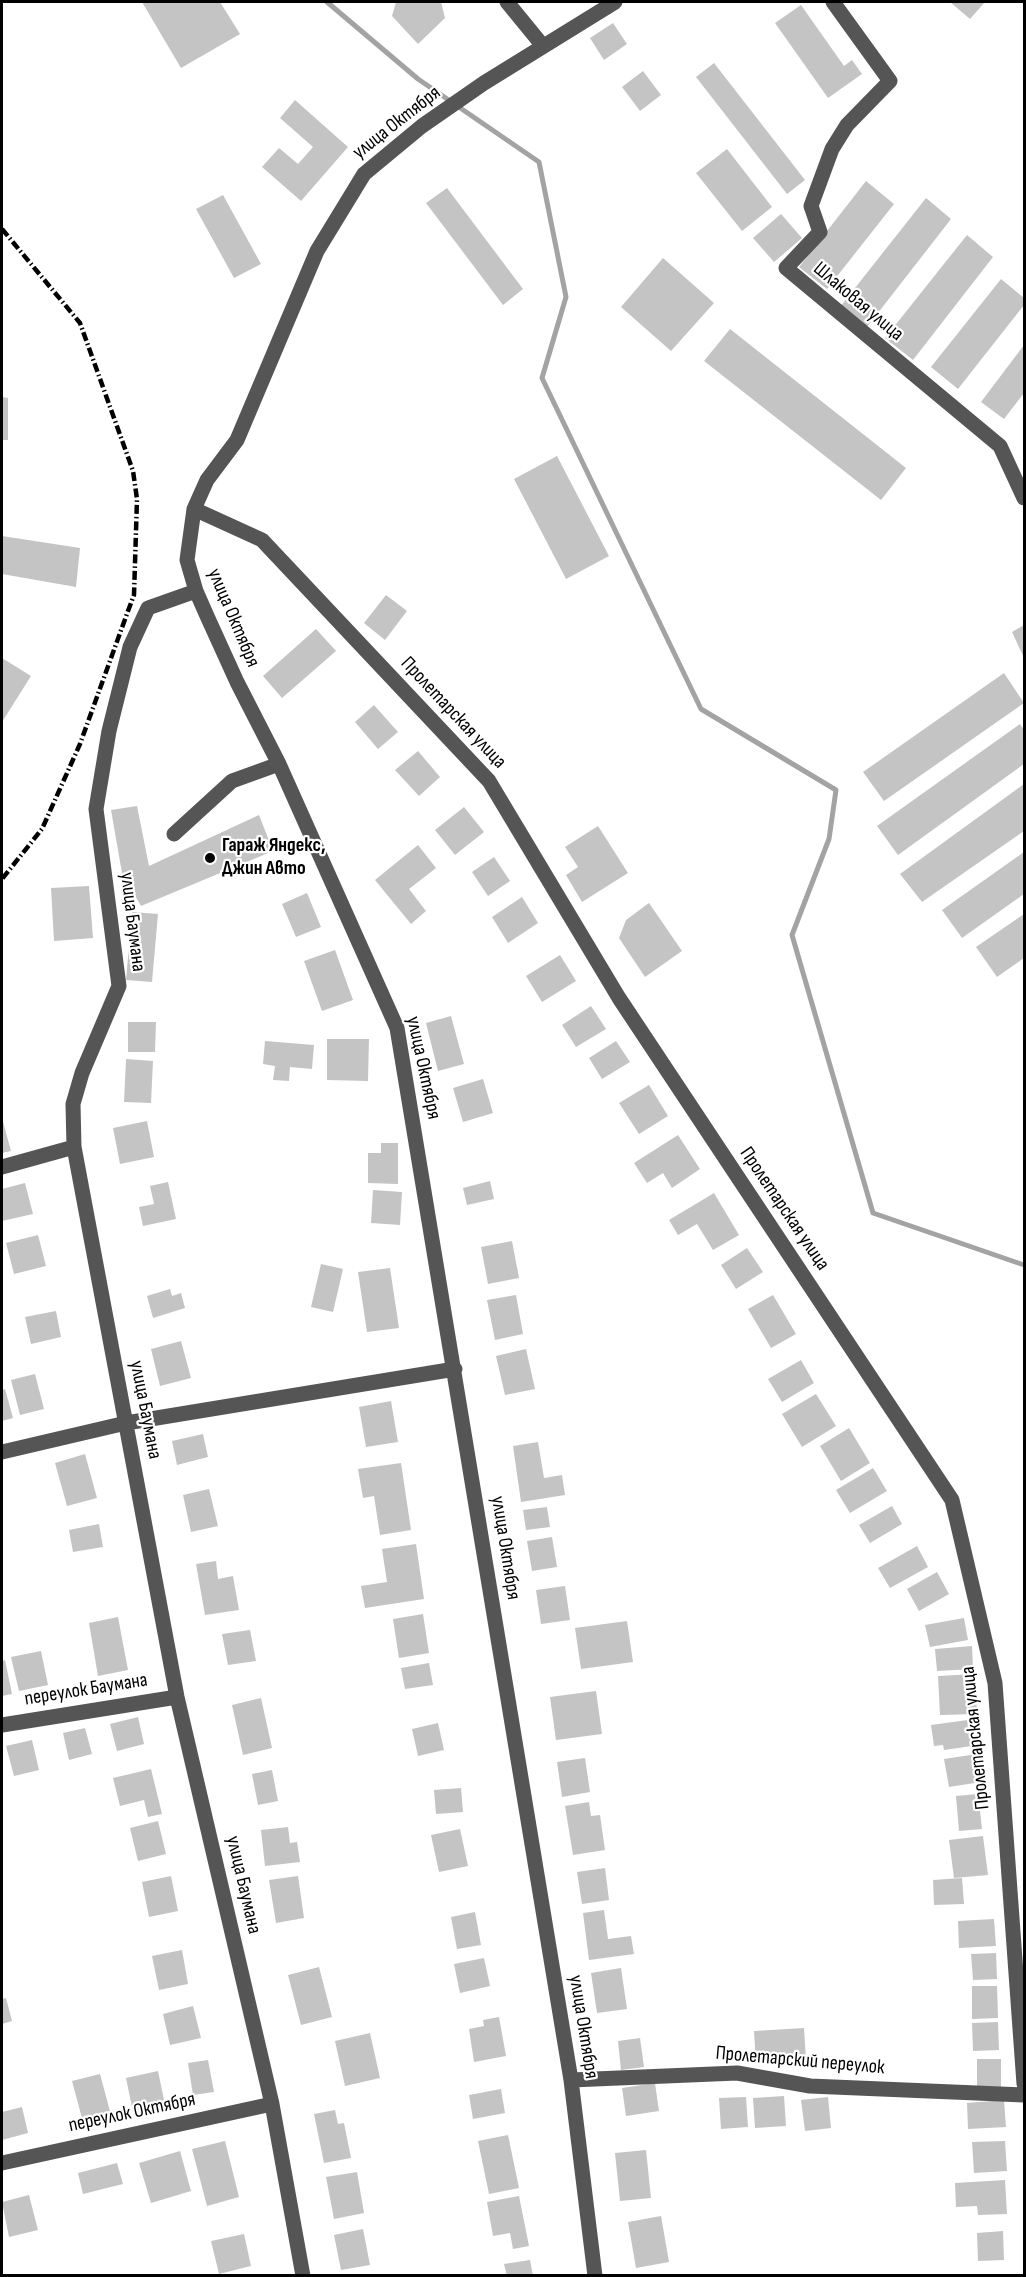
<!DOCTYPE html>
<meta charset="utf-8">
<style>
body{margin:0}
#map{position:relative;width:1026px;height:2277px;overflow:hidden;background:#fff;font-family:"Sofia Sans Condensed",sans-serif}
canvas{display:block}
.frame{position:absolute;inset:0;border:3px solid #000;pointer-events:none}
</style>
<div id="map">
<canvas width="1026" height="2277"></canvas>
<div class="frame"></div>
</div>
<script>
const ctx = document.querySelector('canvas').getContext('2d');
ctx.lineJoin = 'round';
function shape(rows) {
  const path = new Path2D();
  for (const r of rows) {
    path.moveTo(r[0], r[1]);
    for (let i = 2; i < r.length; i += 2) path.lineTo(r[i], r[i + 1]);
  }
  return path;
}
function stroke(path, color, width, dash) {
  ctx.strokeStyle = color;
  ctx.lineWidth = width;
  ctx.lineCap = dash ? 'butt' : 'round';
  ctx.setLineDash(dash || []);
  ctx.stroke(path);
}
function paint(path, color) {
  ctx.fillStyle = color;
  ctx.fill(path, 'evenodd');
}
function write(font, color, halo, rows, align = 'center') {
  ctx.font = font + ' "Sofia Sans Condensed",sans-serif';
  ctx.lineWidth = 4.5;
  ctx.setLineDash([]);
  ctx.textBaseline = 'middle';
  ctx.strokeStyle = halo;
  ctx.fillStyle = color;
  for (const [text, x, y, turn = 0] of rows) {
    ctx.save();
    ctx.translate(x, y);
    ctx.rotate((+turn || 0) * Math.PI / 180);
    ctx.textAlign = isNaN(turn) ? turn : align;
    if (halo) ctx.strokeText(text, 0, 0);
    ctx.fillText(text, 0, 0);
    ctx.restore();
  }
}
const stream = shape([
 [327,2,418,79,539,162,566,297,542,378,701,709,836,790,829,839,792,935,873,1213,1024,1265]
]);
const building = shape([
 [142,2,220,2,240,34,181,68],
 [396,2,441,2,445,18,418,44,392,16],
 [950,2,985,2,970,19],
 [801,5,844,66,852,60,862,74,828,98,775,23],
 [613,23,627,44,604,60,590,38],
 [714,63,805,180,787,194,696,77],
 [643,71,661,95,640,111,622,87],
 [295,100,348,147,301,201,262,167,279,148,298,164,313,147,280,118],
 [727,149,772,207,742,231,696,173],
 [866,181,894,204,827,289,799,267],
 [447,188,523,289,503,305,426,203],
 [223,195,261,264,234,278,196,209],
 [926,198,951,219,867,327,840,307],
 [781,214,802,238,774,262,753,238],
 [967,235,993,257,913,360,885,338],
 [663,258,714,303,671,351,621,307],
 [1001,279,1024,298,1024,305,958,389,931,367],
 [730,329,906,468,881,500,704,361],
 [1024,345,1024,393,1004,419,981,402],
 [2,397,8,398,8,440,2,440],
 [557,456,609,556,566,579,514,479],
 [2,536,80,548,76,587,2,574],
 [386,595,407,611,385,640,364,623],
 [1024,625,1024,658,1012,632],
 [316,629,336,651,282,698,263,676],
 [2,658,31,676,2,722],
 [1004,673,1024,703,884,801,863,772],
 [374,705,398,732,378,749,355,722],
 [1020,724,1024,730,1024,764,898,855,877,826],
 [418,751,440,777,419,796,395,770],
 [1024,784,1024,831,922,902,900,874],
 [137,806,149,866,259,815,273,851,141,906,122,873,111,810],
 [464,807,484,832,455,855,435,830],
 [598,826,628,873,582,902,566,875,578,867,565,847],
 [418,845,436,868,409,889,426,911,411,924,375,880],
 [1024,852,1024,894,962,938,942,910],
 [494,857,510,881,488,896,472,872],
 [89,886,93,938,54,941,51,888],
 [307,893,321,927,296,937,282,904],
 [522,897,538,923,508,943,492,917],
 [649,903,682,951,645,977,619,938,626,920],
 [132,912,158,914,152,982,126,980],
 [1024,914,1024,958,997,977,976,947],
 [335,950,353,1000,322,1011,304,961],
 [560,955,576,981,542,1002,526,976],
 [591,1006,606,1029,576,1047,562,1025],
 [451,1016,464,1064,438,1071,426,1023],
 [128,1022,156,1022,155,1052,128,1052],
 [327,1039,369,1039,368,1081,327,1080],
 [265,1041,314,1045,312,1069,290,1067,289,1081,273,1080,275,1066,263,1064],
 [616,1041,630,1062,602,1079,589,1058],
 [126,1059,153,1061,151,1103,124,1102],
 [483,1079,493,1113,463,1122,453,1088],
 [649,1085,668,1116,639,1134,619,1103],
 [2,1118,11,1151,2,1153],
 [147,1121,154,1157,120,1164,113,1128],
 [678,1135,700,1169,672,1188,663,1173,647,1183,634,1163],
 [381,1143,398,1143,398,1184,368,1183,368,1153,381,1153],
 [490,1181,494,1199,467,1205,463,1188],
 [168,1182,176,1219,143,1226,139,1207,154,1204,150,1186],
 [25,1183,33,1214,2,1221,2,1189],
 [373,1190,402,1192,400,1225,371,1223],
 [714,1193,739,1235,713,1250,697,1224,678,1235,669,1220],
 [38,1235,46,1266,14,1274,6,1243],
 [512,1241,519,1278,488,1284,481,1247],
 [747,1248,763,1272,736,1289,721,1265],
 [321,1264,343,1269,333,1312,311,1307],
 [390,1268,399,1328,367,1332,358,1272],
 [170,1289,172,1296,181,1293,185,1308,153,1318,147,1296],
 [516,1295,523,1334,495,1340,487,1300],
 [773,1295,796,1334,771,1348,748,1309],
 [56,1311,61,1337,31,1344,25,1317],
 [181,1341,191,1378,160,1386,151,1349],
 [526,1349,535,1389,505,1395,496,1356],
 [801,1360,814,1383,782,1402,768,1379],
 [35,1374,44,1409,20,1415,11,1380],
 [5,1389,13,1418,2,1421,2,1390],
 [816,1394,836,1426,802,1447,782,1414],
 [391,1401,398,1442,366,1447,359,1407],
 [849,1428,870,1463,841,1481,820,1446],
 [203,1434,208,1457,177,1465,172,1441],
 [538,1442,544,1478,562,1475,565,1495,521,1502,513,1446],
 [85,1454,97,1498,67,1506,55,1463],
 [401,1463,411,1530,380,1535,374,1496,363,1498,358,1469],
 [873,1468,887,1491,850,1513,836,1490],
 [209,1489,218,1526,191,1532,183,1495],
 [892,1506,902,1524,870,1543,859,1525],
 [547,1507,550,1527,526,1530,523,1510],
 [99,1524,103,1547,73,1552,69,1530],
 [552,1537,557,1567,532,1571,527,1541],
 [416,1544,424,1599,365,1608,361,1586,387,1582,382,1549],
 [917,1546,928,1567,890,1588,878,1568],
 [216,1561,218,1579,233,1576,239,1610,205,1615,196,1564],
 [937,1572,949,1594,919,1611,907,1589],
 [565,1586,570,1620,541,1624,536,1590],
 [423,1614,429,1653,399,1658,393,1619],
 [118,1617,128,1670,98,1676,89,1623],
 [964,1618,968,1640,930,1647,925,1625],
 [627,1621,633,1662,581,1669,575,1628],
 [250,1630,256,1661,228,1665,222,1634],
 [972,1646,973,1669,937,1671,935,1649],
 [41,1651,48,1685,19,1691,11,1657],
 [5,1660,12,1694,2,1696,2,1661],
 [429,1663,433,1685,405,1689,401,1668],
 [975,1674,977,1714,940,1715,938,1676],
 [596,1691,602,1734,556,1740,550,1697],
 [261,1698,272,1748,243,1755,232,1705],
 [138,1717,144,1744,117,1751,110,1724],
 [975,1719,979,1745,944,1750,943,1745,934,1746,931,1725],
 [438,1723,444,1750,418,1756,412,1729],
 [85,1728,92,1754,69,1760,63,1733],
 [32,1740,39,1770,14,1776,6,1746],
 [977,1754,981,1782,949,1787,944,1759],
 [585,1758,590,1792,562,1797,557,1762],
 [151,1769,162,1814,148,1817,144,1800,120,1806,113,1778],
 [272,1770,278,1801,258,1805,252,1774],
 [461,1788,463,1812,436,1814,434,1790],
 [978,1794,982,1829,959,1831,956,1796],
 [589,1802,591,1816,600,1815,605,1850,573,1855,565,1806],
 [158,1821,166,1854,138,1861,130,1828],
 [288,1827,290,1843,297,1842,300,1862,265,1866,261,1830],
 [460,1829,468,1866,439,1872,431,1835],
 [983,1836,988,1875,954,1878,949,1840],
 [605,1868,609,1900,582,1904,577,1872],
 [171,1876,178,1911,149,1917,142,1882],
 [298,1876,304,1918,276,1923,269,1880],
 [962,1878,964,1904,934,1905,933,1880],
 [604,1910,608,1939,631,1936,634,1954,589,1960,583,1913],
 [475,1912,481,1945,457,1949,451,1917],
 [994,1919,996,1946,959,1948,958,1921],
 [182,1950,188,1984,159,1990,152,1956],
 [996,1953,997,1979,973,1980,971,1954],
 [484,1958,490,1986,460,1993,454,1964],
 [319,1967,332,2017,301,2025,288,1975],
 [621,1968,627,2009,597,2013,591,1973],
 [972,1986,997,1986,998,2018,972,2019],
 [6,1998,12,2021,2,2024,2,1999],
 [193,2006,201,2038,170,2045,163,2014],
 [499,2017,506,2056,474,2062,469,2029,484,2026,483,2020],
 [998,2022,999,2050,973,2051,972,2023],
 [804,2028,806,2060,756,2063,754,2031],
 [370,2033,380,2078,345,2086,335,2041],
 [640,2038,644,2067,621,2070,618,2041],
 [977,2059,1001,2059,1001,2089,977,2089],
 [208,2060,214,2092,193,2095,188,2063],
 [158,2071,165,2105,133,2112,126,2078],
 [100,2074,111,2115,83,2122,72,2081],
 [655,2083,659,2111,626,2116,622,2088],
 [501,2089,505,2113,473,2119,469,2095],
 [784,2096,786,2126,755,2128,753,2098],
 [746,2097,748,2127,721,2129,719,2098],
 [828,2097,831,2128,805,2131,801,2100],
 [1004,2100,1006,2127,968,2129,967,2103],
 [22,2107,28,2133,2,2140,2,2112],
 [335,2110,338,2124,344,2123,351,2158,324,2163,314,2114],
 [508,2135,519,2188,489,2194,478,2141],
 [225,2141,239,2197,207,2206,192,2149],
 [1005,2141,1007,2171,974,2173,972,2142],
 [646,2150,651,2198,620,2201,615,2153],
 [180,2151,191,2191,151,2203,139,2163],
 [117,2163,123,2184,83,2194,78,2173],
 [357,2172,364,2213,334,2219,326,2177],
 [1005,2180,1007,2214,978,2215,977,2206,956,2207,955,2183],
 [29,2195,38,2230,9,2237,2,2202],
 [519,2196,529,2246,513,2249,510,2233,493,2236,487,2202],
 [661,2216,669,2262,636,2268,628,2222],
 [363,2229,370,2265,341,2270,334,2235],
 [1003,2231,1004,2260,978,2261,977,2233],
 [244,2234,251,2266,219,2274,211,2241],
 [530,2260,533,2276,507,2276,504,2264]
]);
const minor = shape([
 [507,2,543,46],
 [833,2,890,81,847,125,832,149,811,206,820,232,786,268,1000,446,1024,498],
 [194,509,262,540,489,781,619,998,952,1500,995,1683,1024,2084],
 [196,591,148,608,130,647,109,731,96,809,119,986,82,1073,73,1104,74,1147,177,1697,272,2104,303,2276],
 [174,834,232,781,279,764],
 [2,1167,74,1147],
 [2,1452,126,1423,455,1369],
 [2,1725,177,1697],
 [571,2080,737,2073,810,2086,1024,2095],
 [2,2163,272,2104],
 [595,2276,571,2080,397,1028,279,764,237,682,207,616,196,591,187,560,194,509,207,480,237,440,317,251,364,174,422,126,484,83,615,2]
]);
const rail = shape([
 [2,229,80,323,133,471,137,499,134,595,128,611,80,744,42,829,2,879]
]);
const markers = [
 [210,858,6,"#000"]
];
const streetNames = [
 ["улица Октября",397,123,-38],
 ["Шлаковая улица",858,302,40],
 ["улица Октября",233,618,67],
 ["Пролетарская улица",453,713,47],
 ["улица Баумана",132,922,83],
 ["улица Октября",423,1068,78],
 ["Пролетарская улица",784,1209,56],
 ["улица Баумана",145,1410,79],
 ["улица Октября",505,1548,81],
 ["переулок Баумана",86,1690,-9],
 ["Пролетарская улица",976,1738,-96],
 ["улица Баумана",243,1885,77],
 ["улица Октября",583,2027,81],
 ["Пролетарский переулок",800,2061,5],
 ["переулок Октября",132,2113,-12]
];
const poiNames = [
 ["Гараж Яндекс,",222,846],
 ["Джин Авто",222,869]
];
stroke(stream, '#a3a3a3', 5);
paint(building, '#c4c4c4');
stroke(minor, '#555', 15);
stroke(rail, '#000', 4.5, [9, 3, 1.5, 3]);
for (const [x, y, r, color] of markers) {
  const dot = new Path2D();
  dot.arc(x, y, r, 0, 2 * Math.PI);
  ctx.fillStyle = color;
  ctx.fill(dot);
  stroke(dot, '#fff', 2);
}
write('20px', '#000', '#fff', streetNames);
write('bold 20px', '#000', '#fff', poiNames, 'left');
</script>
